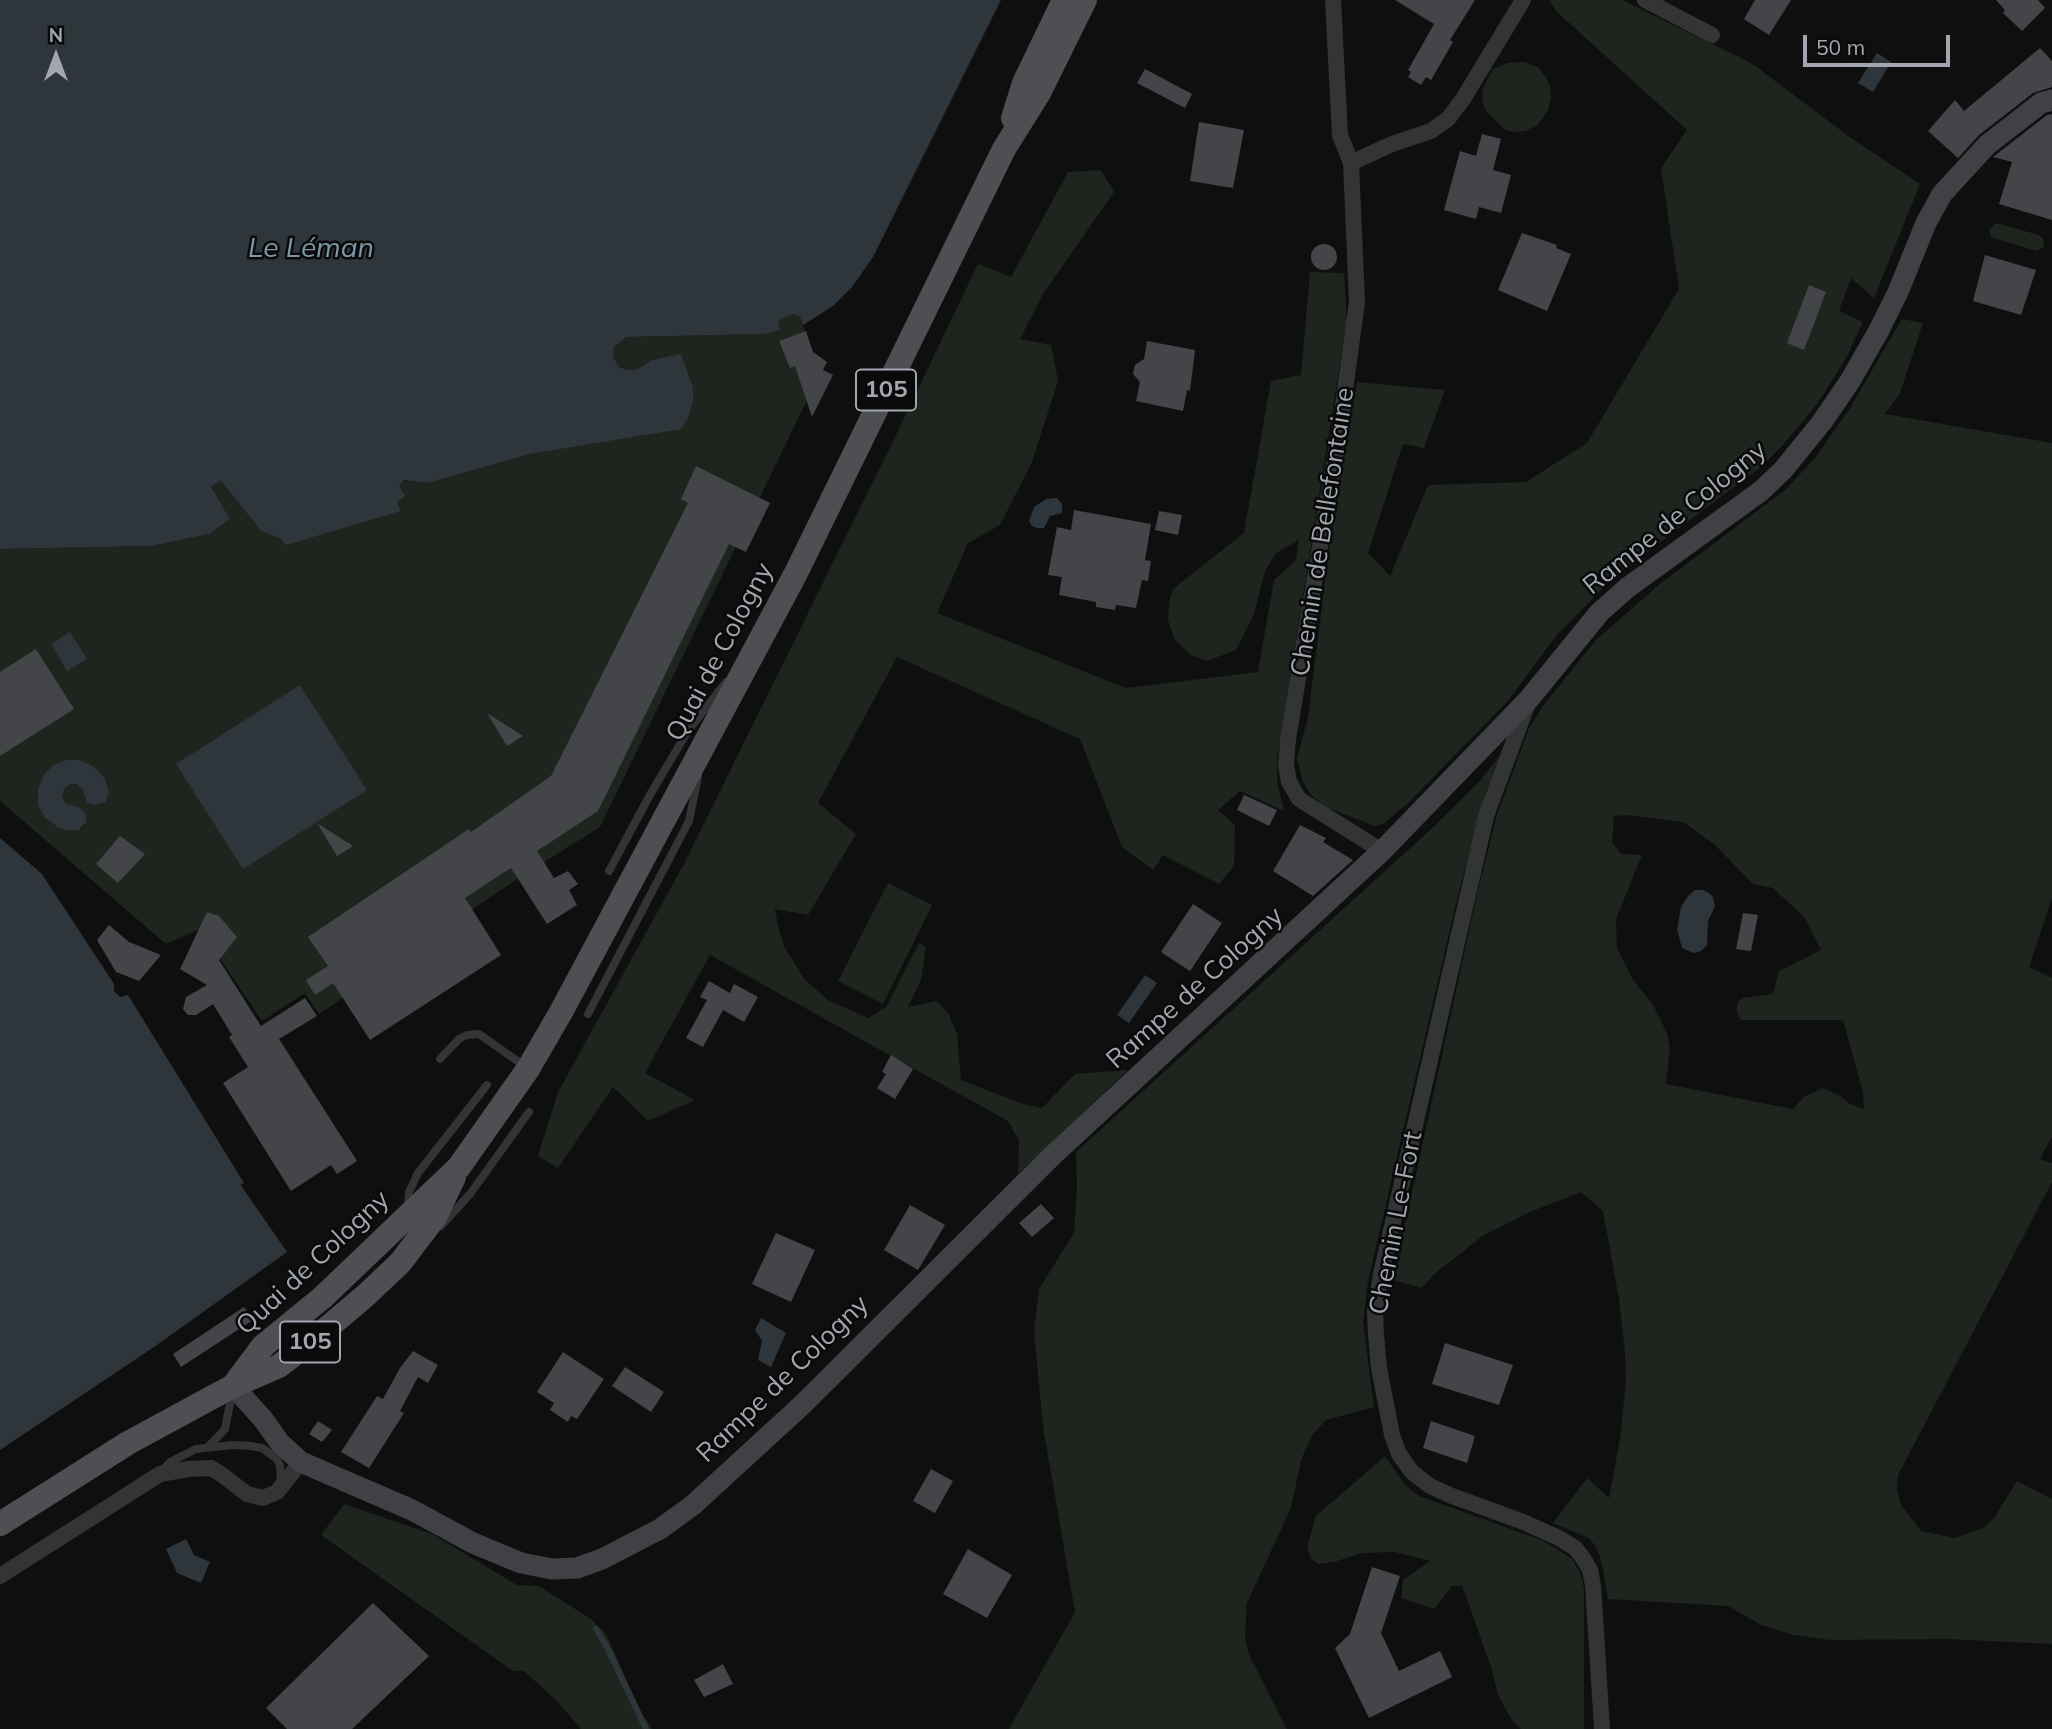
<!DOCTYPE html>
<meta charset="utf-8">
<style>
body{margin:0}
#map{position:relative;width:2052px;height:1729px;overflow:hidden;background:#0f0f10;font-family:Mulish,sans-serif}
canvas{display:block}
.north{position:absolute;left:21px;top:21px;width:70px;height:70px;-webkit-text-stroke:5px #0a0a0b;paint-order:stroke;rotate:0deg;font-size:19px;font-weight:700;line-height:28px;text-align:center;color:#a2a7af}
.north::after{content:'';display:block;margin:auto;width:24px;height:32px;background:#a2a7af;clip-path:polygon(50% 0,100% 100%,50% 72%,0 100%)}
.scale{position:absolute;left:1803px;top:35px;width:147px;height:32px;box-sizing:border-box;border:4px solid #a2a7af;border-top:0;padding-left:9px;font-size:21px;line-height:24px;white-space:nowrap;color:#a2a7af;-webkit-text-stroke:5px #0a0a0b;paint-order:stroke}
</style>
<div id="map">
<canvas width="2052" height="1729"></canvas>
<div class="north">N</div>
<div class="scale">50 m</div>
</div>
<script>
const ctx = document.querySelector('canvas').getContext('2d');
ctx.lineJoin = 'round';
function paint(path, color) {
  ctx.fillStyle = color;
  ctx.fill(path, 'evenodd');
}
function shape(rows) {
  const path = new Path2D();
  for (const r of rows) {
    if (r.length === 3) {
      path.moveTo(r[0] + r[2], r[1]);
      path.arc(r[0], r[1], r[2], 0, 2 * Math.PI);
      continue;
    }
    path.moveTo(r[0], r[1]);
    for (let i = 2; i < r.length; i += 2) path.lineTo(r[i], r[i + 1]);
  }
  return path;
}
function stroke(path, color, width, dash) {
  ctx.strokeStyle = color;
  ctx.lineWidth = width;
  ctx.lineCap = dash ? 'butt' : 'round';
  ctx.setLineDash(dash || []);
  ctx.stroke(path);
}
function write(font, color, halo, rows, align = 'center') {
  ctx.font = font + ' Mulish,sans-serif';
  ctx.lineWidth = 5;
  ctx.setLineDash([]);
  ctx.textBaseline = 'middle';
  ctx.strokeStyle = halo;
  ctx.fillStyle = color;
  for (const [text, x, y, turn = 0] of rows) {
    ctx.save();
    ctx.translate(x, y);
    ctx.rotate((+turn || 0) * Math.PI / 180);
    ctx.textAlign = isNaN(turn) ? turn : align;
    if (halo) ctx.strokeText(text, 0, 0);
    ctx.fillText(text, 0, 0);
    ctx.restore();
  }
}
const green = shape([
 [1549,0,1622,0,1739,57,1754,65,1851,138,1920,184,1874,298,1851,278,1839,311,1863,322,1846,358,1818,403,1783,445,1762,466,1614,577,1556,636,1507,702,1408,803,1383,824,1374,826,1326,807,1311,795,1303,782,1297,758,1308,717,1330,542,1357,382,1445,390,1424,448,1403,444,1368,553,1390,576,1428,485,1526,482,1587,443,1679,289,1661,168,1687,130,1557,12],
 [1524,62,1538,67,1545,76,1550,86,1551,98,1548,111,1537,125,1526,131,1516,132,1505,130,1486,111,1482,100,1483,88,1493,69,1507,63],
 [1101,170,1114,192,1043,294,1020,339,1051,345,1058,381,1032,462,1000,525,968,543,937,613,1126,688,1258,672,1274,580,1296,560,1299,540,1276,553,1265,571,1254,614,1236,650,1207,661,1191,655,1175,640,1168,620,1169,603,1173,589,1244,533,1271,381,1301,375,1310,272,1344,273,1347,320,1277,759,1277,782,1284,811,1240,791,1218,810,1235,825,1234,866,1219,884,1163,855,1153,870,1122,847,1080,739,897,657,818,803,856,834,808,915,775,909,779,931,785,948,805,980,828,1000,868,1018,886,1007,919,943,926,947,921,980,908,1007,937,1001,948,1013,957,1034,961,1080,1023,1104,1042,1108,1075,1074,1128,1070,1018,1174,1019,1141,1008,1121,710,955,645,1073,695,1100,648,1121,613,1087,558,1168,538,1156,558,1092,685,862,896,435,978,264,1011,277,1068,172],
 [1996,223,2039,235,2044,240,2043,248,2036,251,1994,238,1991,237,1989,229],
 [792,314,800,317,812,353,826,361,600,827,514,881,319,1014,305,993,262,1021,200,929,166,944,0,801,0,549,152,546,209,534,230,519,211,485,221,481,261,531,281,539,401,511,397,502,399,486,404,480,428,483,530,454,603,441,688,418,692,403,693,388,681,355,652,360,638,369,628,370,619,367,613,357,614,347,625,337,764,334,778,321],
 [1902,319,1923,323,1900,393,1885,414,2052,443,2052,898,2029,967,2052,978,2052,1137,2040,1159,2052,1163,2052,1182,1898,1475,1897,1490,1901,1505,1921,1531,1955,1538,1985,1527,1994,1518,2017,1481,2052,1499,2052,1644,1947,1639,1830,1640,1794,1635,1761,1625,1728,1606,1608,1599,1601,1560,1596,1547,1589,1538,1553,1523,1587,1478,1609,1498,1620,1439,1626,1381,1625,1353,1619,1299,1603,1211,1581,1192,1532,1211,1484,1235,1433,1275,1422,1288,1393,1280,1477,894,1497,815,1529,728,1543,706,1596,640,1660,584,1785,490,1815,458,1850,408],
 [1628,815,1683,822,1714,844,1753,884,1773,888,1804,917,1821,950,1779,971,1773,994,1742,998,1737,1004,1737,1013,1741,1020,1843,1020,1863,1092,1864,1109,1850,1104,1840,1096,1823,1088,1804,1097,1793,1109,1666,1084,1670,1050,1667,1033,1652,1003,1633,980,1617,948,1616,919,1642,855,1621,854,1612,842,1614,816],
 [1500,755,1486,792,1459,891,1368,1281,1363,1322,1374,1407,1326,1420,1312,1435,1301,1460,1291,1508,1247,1603,1245,1637,1249,1655,1287,1729,1009,1729,1075,1612,1043,1427,1034,1332,1039,1289,1074,1233,1077,1185,1076,1152,1429,831,1479,782],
 [888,883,932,905,883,1004,838,981],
 [1385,1456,1405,1485,1419,1496,1544,1541,1572,1559,1580,1572,1584,1588,1584,1729,1521,1729,1512,1720,1498,1695,1491,1667,1462,1585,1452,1586,1434,1609,1401,1598,1403,1580,1430,1561,1395,1552,1362,1553,1334,1562,1318,1564,1311,1558,1307,1547,1316,1516],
 [344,1504,432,1534,517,1585,539,1586,591,1619,606,1634,641,1712,652,1729,581,1729,556,1700,524,1671,513,1671,321,1535]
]);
const water = shape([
 [0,0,1001,0,873,257,852,287,833,306,803,325,800,317,792,314,778,321,780,330,764,334,626,337,614,347,613,357,619,367,628,370,638,369,652,360,681,354,693,387,693,402,688,418,681,429,530,454,428,483,404,480,399,486,405,496,397,502,401,511,286,545,281,539,261,531,221,481,211,486,230,519,209,534,152,546,0,549],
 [1877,53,1891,62,1873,92,1858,83],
 [1057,498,1062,504,1062,513,1050,516,1044,528,1037,528,1032,526,1029,521,1034,507,1046,499],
 [70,632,87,659,67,671,51,644],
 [300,685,367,790,243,869,176,764],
 [67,760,80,760,94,767,105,779,109,793,105,802,95,805,87,803,83,790,77,784,70,784,64,789,62,797,66,804,79,807,86,814,86,822,78,830,67,830,58,827,45,818,38,805,38,789,44,774,55,764],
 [0,838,42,874,114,984,114,991,120,997,128,995,244,1183,241,1184,242,1187,287,1252,154,1347,0,1450],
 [1695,890,1703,890,1709,893,1713,897,1715,906,1708,921,1707,945,1701,951,1694,953,1682,948,1677,930,1681,907,1688,896],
 [1145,975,1157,983,1129,1023,1117,1015],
 [761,1318,786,1333,771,1367,758,1360,762,1341,755,1330],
 [186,1539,194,1555,210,1562,201,1583,177,1573,166,1549]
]);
const stream = shape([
 [596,1629,606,1645,646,1729]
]);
const building = shape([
 [1395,0,1475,0,1450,40,1453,42,1431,80,1426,77,1421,85,1408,77,1411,72,1408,70,1434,24],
 [1755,0,1791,0,1769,35,1744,19],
 [1996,0,2038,0,2045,8,2022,31,2003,13,2005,10],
 [2040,48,2052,61,2052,87,2033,93,1979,135,1958,158,1928,131,1955,100,1964,111],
 [1145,69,1192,94,1185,108,1137,83],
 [2052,114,2052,220,1999,204,2012,162,1993,157,2047,115],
 [1199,122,1244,130,1233,188,1190,181],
 [1482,134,1501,139,1493,170,1511,175,1501,213,1479,207,1476,219,1444,210,1460,151,1476,156],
 [1522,233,1557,245,1556,248,1571,254,1547,311,1498,290],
 [1324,257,13],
 [1985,255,2036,270,2021,315,1973,301],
 [1809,285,1826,292,1804,350,1787,343],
 [806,331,813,352,827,362,823,370,833,375,812,417,795,366,790,368,779,341],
 [1147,341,1195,350,1190,391,1187,390,1183,411,1136,401,1140,382,1133,374,1135,365,1144,359],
 [696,466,770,503,746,552,729,544,598,811,537,851,554,878,568,871,578,884,569,890,577,905,547,924,511,868,506,871,465,898,501,955,370,1040,333,983,315,995,306,980,328,966,308,937,469,829,471,832,551,776,688,503,681,499],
 [1074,510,1151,524,1145,560,1151,561,1148,581,1142,580,1136,608,1116,605,1115,610,1096,607,1096,602,1059,595,1062,577,1048,575,1057,527,1071,530],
 [1159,511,1182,515,1178,535,1155,530],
 [36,649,74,709,0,756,0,672],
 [487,713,523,736,507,746],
 [1244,795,1277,810,1269,826,1237,810],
 [317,823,353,846,337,856],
 [1300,825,1326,838,1323,842,1353,860,1313,896,1273,871],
 [120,836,145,854,118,883,96,864],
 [1193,904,1222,923,1190,971,1161,952],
 [207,912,219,916,237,937,219,960,261,1026,305,998,317,1016,279,1039,357,1161,337,1174,331,1165,291,1191,223,1083,248,1067,229,1037,232,1035,213,1004,196,1015,188,1015,183,1009,186,997,207,985,180,969],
 [1743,913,1758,915,1751,951,1736,949],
 [109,925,129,942,161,955,139,981,116,972,97,940],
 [709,981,730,993,734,984,758,997,744,1022,723,1010,703,1047,686,1038,707,1000,700,997],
 [891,1055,913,1069,895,1099,877,1088,886,1074,882,1072],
 [1041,1204,1054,1218,1032,1237,1019,1223],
 [910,1205,945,1225,918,1270,884,1250],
 [776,1233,815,1250,791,1302,752,1284],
 [244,1307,253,1320,181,1367,173,1354],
 [1445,1343,1513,1365,1499,1405,1432,1384],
 [413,1351,438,1365,428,1383,418,1377,400,1411,404,1413,369,1468,341,1452,377,1396,383,1399,400,1368],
 [563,1352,604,1379,577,1419,571,1416,568,1422,550,1410,554,1403,537,1392],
 [625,1367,664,1392,651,1412,612,1386],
 [318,1421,332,1430,322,1442,309,1434],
 [1431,1421,1475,1436,1467,1463,1423,1448],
 [931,1469,953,1481,935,1513,913,1501],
 [968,1549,1012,1575,987,1618,943,1594],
 [1372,1567,1400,1576,1381,1633,1399,1671,1440,1651,1452,1677,1369,1718,1335,1648,1350,1634],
 [373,1603,429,1656,352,1729,287,1729,266,1708],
 [723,1664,733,1684,704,1697,694,1680]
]);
const lane = shape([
 [609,871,651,793,688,731,726,682],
 [588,1014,689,821,698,777],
 [440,1059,459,1039,467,1035,479,1034,526,1067],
 [408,1206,409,1192,418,1173,487,1085],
 [441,1226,470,1194,529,1112],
 [209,1446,225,1429,232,1393],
 [162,1471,170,1462,196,1449,233,1445,251,1446,262,1448,277,1459,280,1466,281,1483]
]);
const street = shape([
 [1333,0,1340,135,1351,163,1357,302,1340,427,1288,739,1286,765,1289,782,1299,799,1382,851],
 [1645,0,1712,35],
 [1351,163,1392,144,1431,131,1448,119,1463,99,1523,0],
 [1528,703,1486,816,1381,1274,1375,1311,1376,1335,1379,1368,1392,1435,1399,1454,1412,1472,1430,1486,1452,1496,1521,1521,1559,1538,1575,1548,1583,1558,1590,1570,1593,1585,1602,1729],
 [0,1576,160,1474,188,1469,211,1468,221,1474,247,1494,263,1498,277,1492,301,1462]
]);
const secondary = shape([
 [233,1386,263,1419,280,1443,301,1462,412,1510,473,1543,521,1563,552,1569,577,1568,602,1559,660,1529,693,1505,802,1405,1053,1155,1382,851,1529,699,1599,613,1627,588,1761,491,1783,470,1822,422,1850,381,1878,332,1898,292,1926,223,1942,194,1987,145,2041,103,2052,100]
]);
const primary = shape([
 [1013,118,1024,83,1064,0],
 [233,1386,263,1346,323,1297,459,1167,528,1069,561,1012,796,573,1004,149,1039,93,1085,0],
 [0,1524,128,1443,233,1386,279,1366,319,1335,365,1296,400,1263,435,1217,454,1177]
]);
const shields = [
 [886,390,60],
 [310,1342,60]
];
const shieldNames = [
 ["105",886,390],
 ["105",310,1342]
];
const streetNames = [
 ["Rampe de Cologny",1675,518,-39],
 ["Chemin de Bellefontaine",1323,532,-81],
 ["Quai de Cologny",720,652,-62],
 ["Rampe de Cologny",1195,988,-42],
 ["Chemin Le-Fort",1396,1223,-79],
 ["Quai de Cologny",313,1263,-43],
 ["Rampe de Cologny",783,1379,-44]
];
const waterNames = [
 ["Le Léman",311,249]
];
paint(green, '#1e241e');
paint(water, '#2e363b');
stroke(stream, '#2e363b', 6);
paint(building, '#434548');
stroke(lane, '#323436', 8);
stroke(street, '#323436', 16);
stroke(secondary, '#3f4144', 21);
stroke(primary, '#4d4f53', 24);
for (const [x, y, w] of shields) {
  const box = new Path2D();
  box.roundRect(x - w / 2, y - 20.5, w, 41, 5);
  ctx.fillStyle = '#0a0a0b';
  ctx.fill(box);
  stroke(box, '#a2a7af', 2);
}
write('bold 24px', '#a2a7af', null, shieldNames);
write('26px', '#a2a7af', '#0a0a0b', streetNames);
write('italic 28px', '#7c98a7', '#0a0a0b', waterNames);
</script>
